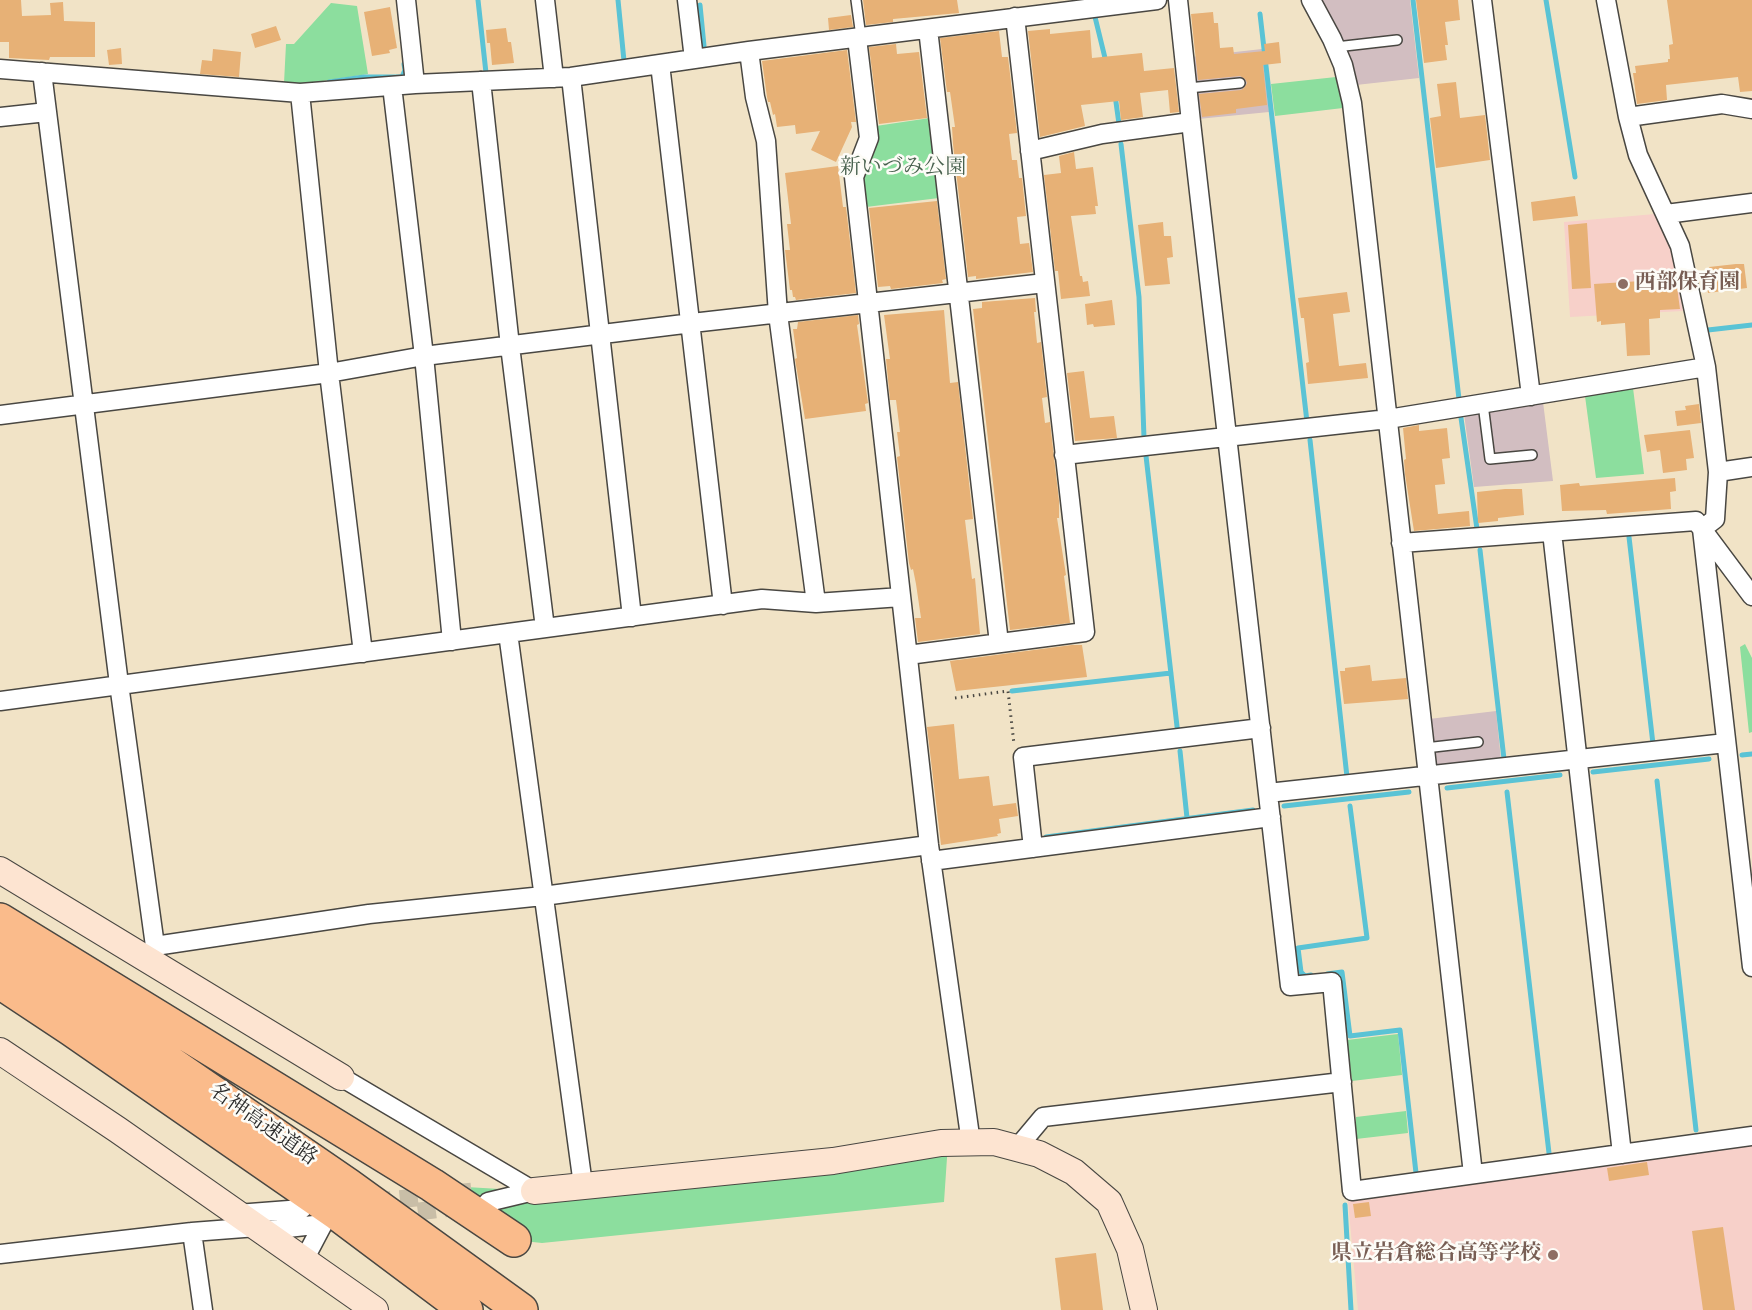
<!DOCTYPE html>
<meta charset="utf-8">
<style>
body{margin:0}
canvas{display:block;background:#f1e3c6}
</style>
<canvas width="1752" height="1310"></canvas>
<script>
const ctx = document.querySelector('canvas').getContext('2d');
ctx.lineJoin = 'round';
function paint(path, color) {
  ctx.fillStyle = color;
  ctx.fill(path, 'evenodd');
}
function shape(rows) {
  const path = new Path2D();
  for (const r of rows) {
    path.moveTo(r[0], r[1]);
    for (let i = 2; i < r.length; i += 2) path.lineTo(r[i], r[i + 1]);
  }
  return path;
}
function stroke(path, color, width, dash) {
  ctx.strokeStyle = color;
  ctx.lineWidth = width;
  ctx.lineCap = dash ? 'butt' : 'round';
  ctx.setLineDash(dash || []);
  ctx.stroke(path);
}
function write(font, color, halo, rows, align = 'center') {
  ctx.font = font + ' Vollkorn,"Noto Serif JP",serif';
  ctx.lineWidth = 5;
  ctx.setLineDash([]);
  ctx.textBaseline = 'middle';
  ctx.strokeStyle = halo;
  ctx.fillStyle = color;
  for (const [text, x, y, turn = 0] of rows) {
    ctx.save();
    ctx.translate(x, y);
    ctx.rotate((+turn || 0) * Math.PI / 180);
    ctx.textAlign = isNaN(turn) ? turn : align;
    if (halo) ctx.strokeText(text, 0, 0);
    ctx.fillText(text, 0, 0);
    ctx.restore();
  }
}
const built = shape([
 [1655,214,1670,242,1683,311,1570,317,1564,222],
 [1752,1145,1752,1310,1358,1310,1348,1201]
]);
const industrial = shape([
 [1321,0,1410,0,1419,78,1356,85,1350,61,1336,26],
 [1262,49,1269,112,1198,119,1191,57],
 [1543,402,1553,481,1474,487,1464,414],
 [1496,711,1501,760,1441,766,1434,762,1429,719]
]);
const green = shape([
 [331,3,357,6,368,74,303,84,284,83,286,44,294,44],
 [1336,77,1343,108,1275,116,1271,84],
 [930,118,939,198,866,207,862,180,878,140,876,126],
 [1633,388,1644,474,1596,478,1585,396],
 [1745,644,1752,658,1752,732,1749,733,1740,647],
 [1398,1034,1402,1075,1352,1081,1347,1040],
 [1406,1111,1408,1133,1356,1139,1356,1117],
 [948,1143,944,1202,542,1243,514,1240,432,1185,534,1191]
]);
const stream = shape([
 [478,0,486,73],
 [618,0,624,61],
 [1413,0,1459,399],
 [1546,0,1575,177],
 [700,5,704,46],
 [1260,14,1307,422],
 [1095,17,1106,62],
 [329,82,364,77,402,77,405,70,404,64],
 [1115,95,1119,124],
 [1121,144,1139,297,1144,438],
 [1708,330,1752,325],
 [1461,418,1477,529],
 [1310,440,1347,777],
 [1146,456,1178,735],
 [1629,537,1653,744],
 [1480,550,1504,759],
 [1012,691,1171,673],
 [1180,751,1187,818],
 [1742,755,1752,754],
 [1593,772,1709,759],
 [1657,781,1696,1130],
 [1447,788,1560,775],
 [1507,792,1549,1153],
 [1284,806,1409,792],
 [1046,837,1253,810],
 [1327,974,1342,972,1350,1036,1400,1030,1416,1173],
 [1311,975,1305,976,1301,972,1298,948,1367,938,1350,806],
 [1345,1205,1351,1310]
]);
const building = shape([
 [0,0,21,0,22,16,51,15,50,3,63,2,64,21,95,22,95,57,50,57,49,60,9,58,9,42,0,42],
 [863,0,957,0,959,13,893,19,893,22,866,25],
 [1416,0,1458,0,1460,20,1445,22,1448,45,1445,45,1447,60,1424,63],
 [1667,0,1752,0,1752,91,1740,92,1738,77,1666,85,1667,100,1637,104,1633,73,1636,73,1635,66,1668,62,1668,59,1670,59,1669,45,1673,44],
 [390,7,397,48,389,50,390,53,372,56,364,12],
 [1213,12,1214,23,1218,23,1220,48,1233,47,1234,54,1265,51,1264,44,1279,42,1281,63,1263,65,1267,105,1236,109,1236,113,1202,117,1199,94,1241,90,1244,88,1247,83,1245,79,1240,76,1198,80,1191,14],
 [851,15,853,27,829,30,828,18],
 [276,26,281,40,255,48,251,34],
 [506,28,508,42,511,42,514,63,492,65,490,43,487,43,486,30],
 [1050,29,1050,34,1090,30,1092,58,1142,53,1144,71,1174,68,1179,112,1170,113,1168,90,1140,93,1143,117,1121,120,1119,101,1081,105,1085,126,1040,137,1028,31],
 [999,31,1002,57,1008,57,1017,133,1009,134,1012,160,1017,160,1019,178,1022,178,1026,216,1017,217,1020,244,1029,243,1033,272,976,279,976,276,968,277,953,144,952,127,955,127,950,92,947,92,940,38],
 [896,44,897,54,919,52,927,118,879,124,869,47],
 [121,48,122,64,109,65,107,50],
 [213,49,241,52,239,77,200,74,202,60,212,61],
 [847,50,856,122,851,122,852,127,836,162,811,150,820,131,796,134,795,125,777,127,775,114,773,115,770,102,768,102,767,97,762,61],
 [1456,82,1460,118,1485,115,1490,160,1436,168,1430,118,1441,116,1437,84],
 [1074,152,1076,169,1093,167,1098,206,1095,206,1096,214,1071,216,1080,276,1082,276,1083,282,1088,281,1090,296,1061,299,1058,271,1055,271,1044,175,1061,173,1059,156],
 [838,166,843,207,846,207,856,293,796,300,795,297,793,297,792,290,790,290,785,250,790,250,787,224,791,224,785,173],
 [1575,196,1578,216,1533,221,1531,202],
 [937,201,946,279,942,280,943,283,909,287,891,289,890,286,878,287,869,208],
 [1163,222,1164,236,1171,236,1173,257,1167,258,1170,284,1145,286,1138,225],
 [1587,223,1591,288,1572,289,1568,225],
 [1736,264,1744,264,1747,288,1708,293,1705,271,1710,270,1709,267],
 [1673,279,1673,287,1677,287,1680,309,1660,310,1660,318,1649,319,1650,355,1627,356,1625,323,1601,325,1601,321,1597,322,1594,284],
 [1347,292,1350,312,1333,314,1339,366,1366,363,1368,378,1308,384,1306,363,1309,362,1304,318,1301,318,1298,298],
 [1035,298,1036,312,1034,312,1037,343,1041,342,1047,397,1042,398,1045,423,1050,422,1059,501,1059,518,1057,518,1066,575,1064,576,1070,623,1010,630,973,309,982,308,982,302],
 [1112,300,1115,325,1094,327,1093,324,1087,325,1085,304],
 [944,310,950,383,958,382,973,519,965,520,972,579,975,578,980,634,918,642,915,618,921,618,916,584,913,569,911,570,909,563,897,457,900,456,897,432,900,432,896,400,890,400,886,359,890,359,884,315],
 [858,315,859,324,857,325,868,403,865,404,866,411,805,419,795,359,797,358,793,329,797,329,798,322],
 [1084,371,1090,418,1114,416,1117,438,1075,441,1067,373],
 [1699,404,1701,423,1677,426,1675,411,1686,410,1685,406],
 [1419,425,1419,431,1447,428,1450,458,1442,459,1445,484,1435,485,1438,514,1469,511,1470,526,1414,531,1405,474,1404,460,1406,459,1403,428],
 [1690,430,1694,458,1686,459,1687,470,1663,473,1660,450,1647,452,1644,435],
 [1675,478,1676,491,1670,492,1671,509,1607,514,1606,510,1562,511,1560,485,1579,483,1580,486],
 [1505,489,1522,489,1524,515,1498,518,1498,521,1478,523,1477,492],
 [1072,645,1082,645,1087,677,956,691,950,661],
 [1370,665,1372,681,1406,678,1408,699,1344,704,1340,671,1345,671,1345,668],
 [954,724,959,779,989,776,993,806,1016,803,1018,816,999,819,1001,833,997,834,998,836,941,845,927,727],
 [1647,1162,1649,1175,1609,1181,1607,1168],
 [1369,1202,1371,1216,1355,1218,1353,1204],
 [1723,1227,1735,1310,1703,1310,1692,1231],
 [1096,1253,1103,1310,1061,1310,1055,1258]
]);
const streetTunnel = shape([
 [373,1202,478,1191],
 [391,1215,462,1206]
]);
const path = shape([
 [955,698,1008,691,1014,744]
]);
const lane = shape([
 [856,0,861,37],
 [1336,47,1397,40],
 [1188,88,1240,83],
 [1483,404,1490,459,1532,455],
 [1425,748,1478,742]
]);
const street = shape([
 [406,0,415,84],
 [545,0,554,78],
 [687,0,694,59],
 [1178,0,1191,122],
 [1311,0,1332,39,1343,65,1352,103,1473,1174],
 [1482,0,1531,396],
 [1606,0,1628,117,1638,155,1680,246,1706,367,1718,472,1715,519,1702,529,1752,967],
 [928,29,999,643],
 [857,38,869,138,854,177,929,845,971,1143],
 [749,51,755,97,766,141,778,314,816,603],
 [660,64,723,605],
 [0,69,300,93,415,84,571,77,749,51,1157,0],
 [42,72,119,684,155,946],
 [571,77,632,617],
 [481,81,510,346,545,628],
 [392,86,424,356,452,641],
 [300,93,329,373,363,653],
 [0,117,47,112],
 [1628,117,1722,104,1752,109],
 [1030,151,1102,134,1191,122,1290,986,1332,982,1352,1191,1752,1136],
 [1666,214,1752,203],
 [0,415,329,373,424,356,692,323,1045,283],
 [1064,455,1388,419,1706,367],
 [1718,472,1752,467],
 [1552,532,1622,1154],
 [1401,543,1696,521,1752,596],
 [508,633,583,1185],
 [908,655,1085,632,1015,17],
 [0,701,762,599,816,603,901,597],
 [1268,793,1726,743],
 [1033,848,1023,757,1261,728],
 [931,861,1271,817],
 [149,954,155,946,369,914,543,896,929,845],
 [341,1077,534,1191],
 [1017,1148,1043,1117,1342,1082],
 [488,1202,534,1191],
 [237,1214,302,1209],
 [261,1231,323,1224],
 [192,1232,203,1310],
 [0,1254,192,1232,257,1227],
 [304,1260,323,1224]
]);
const secondary = shape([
 [0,870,341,1077],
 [0,1051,118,1130,375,1310],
 [534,1191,833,1161,941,1143,994,1142,1039,1154,1074,1172,1109,1202,1130,1249,1144,1310]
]);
const highway = shape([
 [0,920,432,1185,514,1240],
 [0,946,348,1185,521,1310],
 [0,982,71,1029,338,1214,466,1310]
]);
const markers = [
 [1623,284,6,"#8d6e63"],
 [1553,1255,6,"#8d6e63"]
];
const parkNames = [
 ["新いづみ公園",903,169]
];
const educationNames = [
 ["西部保育園",1635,284],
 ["県立岩倉総合高等学校",1541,1255,"right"]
];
const streetNames = [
 ["名神高速道路",262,1126,35]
];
paint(built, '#f7d0c9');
paint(industrial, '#d2bec1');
paint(green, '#8cde9e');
stroke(stream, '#5ac3d5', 5);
paint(building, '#e7b176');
stroke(streetTunnel, '#c9bea7', 18, [18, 9]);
stroke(lane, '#494742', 12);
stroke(street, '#494742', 21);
stroke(secondary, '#494742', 28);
stroke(highway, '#494742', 36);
stroke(path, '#494742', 3, [1.5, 4.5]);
stroke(lane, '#fff', 9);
stroke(street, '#fff', 18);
stroke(secondary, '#fde4d1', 26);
stroke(highway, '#fabb8b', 33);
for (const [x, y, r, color] of markers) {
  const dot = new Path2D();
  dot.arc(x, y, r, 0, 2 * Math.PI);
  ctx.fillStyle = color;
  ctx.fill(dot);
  stroke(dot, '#fdfcf7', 2);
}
write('21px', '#48614e', '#fdfcf7', parkNames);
write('bold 21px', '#785e54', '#fdfcf7', educationNames, 'left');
write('21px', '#2b2b2b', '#fdfcf7', streetNames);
</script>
